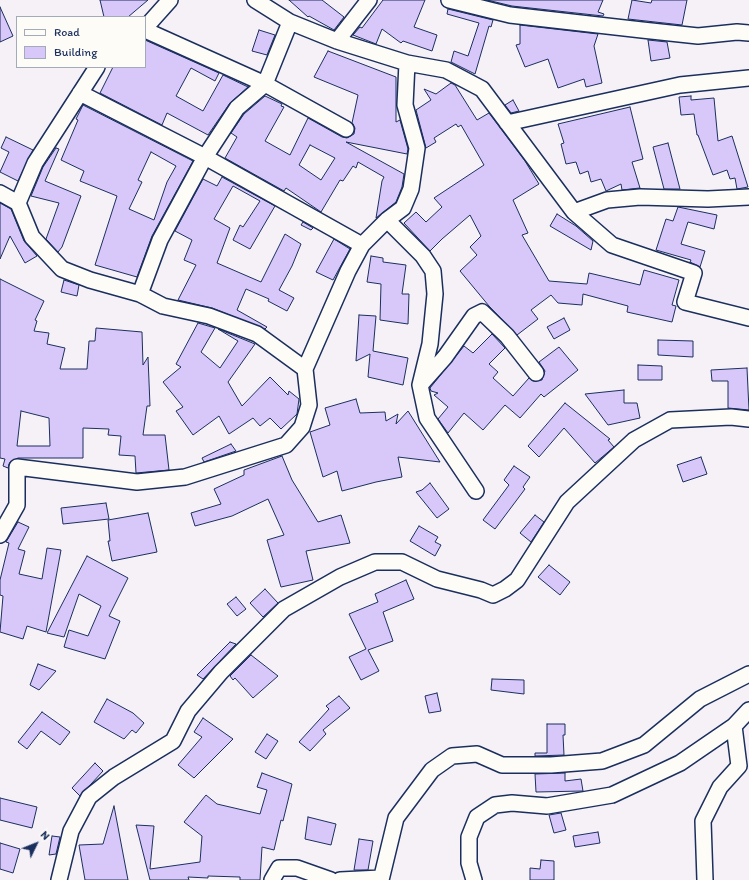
<!DOCTYPE html>
<style>
body{margin:0}
#map{position:relative;width:749px;height:880px;overflow:hidden;background:#f6f1f7;font-family:Itim,sans-serif}
canvas{display:block}
.legend{position:absolute;left:16px;top:16px;width:130px;height:52px;box-sizing:border-box;background:#fdfcf7;border:1px solid #a3aaba;margin:0;padding:5px 7px;list-style:none;font-size:12px;color:#1b2f5e}
.legend li{display:flex;align-items:center;gap:8px;height:20px}
.legend b{width:20px;border:1px solid #a3aaba}
.north{position:absolute;left:16px;top:824px;width:40px;height:40px;-webkit-text-stroke:3px #fdfcf7;paint-order:stroke;rotate:47deg;font-size:11px;font-weight:700;line-height:16px;text-align:center;color:#1b2f5e}
.north::after{content:'';display:block;margin:auto;width:14px;height:18px;background:#1b2f5e;clip-path:polygon(50% 0,100% 100%,50% 72%,0 100%)}
</style>
<div id="map">
<canvas width="749" height="880"></canvas>
<ul class="legend">
<li><b style="height:5px;background:#fdfcf7"></b>Road</li>
<li><b style="height:11px;background:#d8c7f9"></b>Building</li>
</ul>
<div class="north">N</div>
</div>
<script>
const ctx = document.querySelector('canvas').getContext('2d');
ctx.lineJoin = 'round';
function paint(path, color) {
  ctx.fillStyle = color;
  ctx.fill(path, 'evenodd');
}
function shape(rows) {
  const path = new Path2D();
  for (const r of rows) {
    path.moveTo(r[0], r[1]);
    for (let i = 2; i < r.length; i += 2) path.lineTo(r[i], r[i + 1]);
  }
  return path;
}
function stroke(path, color, width, dash) {
  ctx.strokeStyle = color;
  ctx.lineWidth = width;
  ctx.lineCap = dash ? 'butt' : 'round';
  ctx.setLineDash(dash || []);
  ctx.stroke(path);
}
const building = shape([
 [100,0,148,0,128,17,104,17,100,0],
 [289,0,322,0,344,17,334,30,309,16,308,17,289,0],
 [383,0,425,0,414,27,437,35,432,51,403,41,401,43,382,29,376,44,353,35,360,27,362,28,383,0],
 [487,0,603,0,598,12,604,14,603,16,512,6,487,0],
 [632,0,651,3,652,0,687,0,682,25,628,19,632,0],
 [0,7,13,36,0,42,0,7],
 [448,9,493,20,491,27,489,26,475,74,451,62,454,51,468,56,479,23,447,14,448,9],
 [520,25,598,34,594,46,602,83,586,87,584,79,558,88,548,59,525,67,516,45,520,44,520,25],
 [259,30,275,35,267,55,252,51,259,30],
 [145,40,219,73,215,81,191,68,176,96,203,111,223,75,248,87,230,103,208,135,167,113,162,125,100,93,113,67,145,67,145,40],
 [648,40,667,42,670,58,651,61,648,40],
 [328,51,396,77,396,122,400,120,408,149,407,154,346,142,404,174,402,187,396,202,376,218,382,181,384,177,358,162,356,168,353,166,343,181,340,180,321,212,286,188,284,191,225,158,237,137,231,133,244,114,265,96,282,104,281,106,284,107,265,141,290,155,308,118,342,137,347,138,354,134,355,128,352,123,358,95,314,77,328,51],
 [310,145,335,158,321,180,299,165,310,145],
 [451,83,455,85,477,120,489,113,525,161,539,184,513,200,528,233,522,235,549,281,587,284,589,273,640,285,644,270,679,280,672,305,676,306,672,322,627,312,628,306,583,294,582,305,558,303,551,295,531,310,538,319,517,335,489,306,460,271,477,255,470,247,481,236,470,215,442,239,430,251,404,223,416,212,426,222,442,207,434,198,484,165,461,125,458,127,456,124,434,138,436,142,426,148,416,110,431,100,424,89,436,94,451,83],
 [691,96,691,100,714,98,718,141,732,136,748,187,737,189,735,178,730,179,727,170,713,175,698,135,697,135,694,114,681,115,679,97,691,96],
 [513,100,519,111,511,113,505,105,513,100],
 [83,105,193,161,152,236,137,277,95,265,117,196,80,181,84,171,61,160,78,120,76,119,83,105],
 [151,152,176,166,167,182,154,220,129,209,142,182,138,180,151,152],
 [630,107,643,159,632,162,640,188,622,190,621,184,606,191,601,179,591,182,588,171,580,174,576,162,566,164,561,144,564,143,558,124,630,107],
 [6,137,33,150,18,181,0,172,9,152,1,148,6,137],
 [668,143,680,189,664,189,653,147,668,143],
 [56,148,59,149,45,181,81,196,62,247,58,252,46,239,59,203,31,196,43,167,56,148],
 [222,177,275,206,250,249,233,240,240,225,243,227,260,201,233,186,214,219,230,228,217,263,261,282,285,234,301,244,292,266,279,290,294,298,287,311,268,301,269,299,246,289,237,310,267,327,265,329,212,308,178,300,196,265,184,260,192,240,175,231,203,179,217,186,222,177],
 [0,203,11,209,24,241,37,256,25,263,10,236,0,259,0,203],
 [678,207,717,215,714,229,688,222,681,244,705,251,700,267,690,262,691,260,656,250,666,219,673,221,678,207],
 [557,214,576,226,593,241,591,250,550,226,557,214],
 [303,222,313,228,311,230,301,225,303,222],
 [334,239,350,249,333,280,316,272,334,239],
 [371,256,383,258,383,262,406,265,402,294,409,294,408,324,380,320,381,284,367,282,371,256],
 [0,279,44,301,35,320,37,321,34,331,49,333,47,344,65,348,60,369,87,369,89,341,95,341,96,328,142,332,143,365,148,357,150,406,147,406,143,435,165,435,169,470,136,473,135,456,119,455,121,436,108,435,109,429,83,428,83,458,18,458,10,462,8,468,3,466,5,459,0,458,0,279],
 [21,411,49,418,50,446,17,446,21,411],
 [64,280,79,285,77,296,61,292,64,280],
 [359,315,376,316,373,351,408,358,403,385,368,377,370,354,356,361,359,315],
 [564,318,570,330,554,339,547,327,564,318],
 [198,323,215,328,201,352,220,368,238,341,218,329,255,344,228,382,242,406,270,377,288,395,289,391,299,399,297,414,281,429,270,418,260,426,253,418,229,434,219,416,193,435,176,411,183,407,163,382,181,367,176,364,198,323],
 [492,334,505,348,489,364,498,372,493,378,513,396,529,378,533,381,542,380,545,371,539,362,559,347,578,370,544,397,541,394,520,418,505,405,483,430,464,413,448,433,438,419,448,407,434,395,438,393,431,391,430,388,464,346,473,353,492,334],
 [658,340,693,341,693,357,658,355,658,340],
 [638,365,662,366,662,380,638,380,638,365],
 [747,368,749,410,728,408,728,381,712,381,711,370,747,368],
 [624,390,624,403,637,403,640,418,608,425,585,394,624,390],
 [356,399,360,413,385,412,386,421,398,414,396,424,408,411,440,462,398,457,402,477,376,482,342,491,337,471,323,477,310,432,330,425,325,408,356,399],
 [565,403,610,439,608,440,614,447,595,463,564,428,539,457,528,446,565,403],
 [231,444,236,451,204,462,202,458,231,444],
 [282,456,292,480,318,522,341,515,350,543,306,551,313,580,281,587,267,540,284,535,268,499,232,516,195,526,191,513,221,504,214,489,244,475,244,470,282,456],
 [701,457,707,474,683,482,677,465,701,457],
 [514,466,530,477,523,487,525,489,495,529,483,520,509,485,504,480,514,466],
 [430,483,449,509,437,518,416,492,422,490,430,483],
 [106,503,109,519,63,524,61,508,106,503],
 [148,513,157,552,112,561,108,541,110,541,108,520,148,513],
 [535,515,544,522,531,542,520,533,535,515],
 [18,522,29,527,18,549,25,551,19,574,42,579,47,548,61,550,46,632,27,626,23,639,0,632,3,596,0,595,0,580,9,543,6,542,18,522],
 [419,526,438,537,435,542,441,545,435,556,410,541,419,526],
 [87,556,128,578,109,616,120,621,105,659,64,647,69,630,88,636,101,606,79,594,64,637,47,633,87,556],
 [549,565,570,582,560,595,538,577,549,565],
 [406,580,414,599,383,612,393,641,368,650,379,671,361,680,349,657,366,649,349,614,378,602,375,594,406,580],
 [265,589,278,603,263,617,250,603,265,589],
 [236,597,246,609,237,616,227,604,236,597],
 [230,642,236,644,203,679,197,675,230,642],
 [251,655,278,676,253,698,235,678,233,680,230,676,251,655],
 [38,664,56,671,39,690,30,685,38,664],
 [492,679,524,680,524,694,491,690,492,679],
 [437,693,441,711,429,713,425,696,437,693],
 [339,696,350,708,323,730,326,734,310,751,299,742,329,709,326,706,339,696],
 [107,699,133,713,144,723,136,733,132,730,124,739,94,722,107,699],
 [42,712,70,732,60,745,41,731,27,749,18,742,42,712],
 [203,718,233,739,194,778,178,765,202,737,194,732,203,718],
 [547,724,565,724,565,735,563,735,564,755,535,756,535,753,547,753,547,724],
 [267,734,278,741,266,759,255,752,267,734],
 [95,763,103,771,80,796,72,788,95,763],
 [262,773,292,784,283,821,281,820,274,850,262,847,260,880,240,880,240,877,208,876,208,878,188,877,189,880,150,880,136,825,154,826,150,869,200,862,202,836,184,822,206,795,217,804,260,814,267,790,257,787,262,773],
 [565,773,565,781,581,779,583,791,536,792,535,774,565,773],
 [0,798,37,807,32,828,0,820,0,798],
 [114,806,128,880,85,880,79,845,103,844,114,806],
 [561,813,566,830,554,833,549,815,561,813],
 [308,817,336,824,331,845,305,839,308,817],
 [598,832,600,843,575,847,573,836,598,832],
 [52,836,60,837,56,854,49,855,52,836],
 [359,839,373,841,368,870,354,870,359,839],
 [0,843,20,849,13,873,0,869,0,843],
 [541,860,554,861,554,880,530,880,530,868,540,869,541,860]
]);
const minor = shape([
 [255,0,290,22,337,41,407,63,446,70,482,89,574,212,612,245,694,273,685,302,749,318],
 [449,0,510,15,642,30,698,36,737,32,749,33],
 [145,28,170,0],
 [145,30,265,84,346,129],
 [337,41,369,0],
 [80,93,205,157,362,245],
 [507,123,680,85,749,78],
 [0,193,18,203,32,237,62,269,90,280,140,294,163,306,209,316,257,334,305,369],
 [18,203,35,163,97,67],
 [574,212,607,200,640,197,708,199,749,197],
 [387,220,423,256,433,271,435,294,430,344,420,385,427,418,476,491],
 [140,294,160,240,205,157,237,108,265,84,290,22],
 [422,383,445,357,474,316,482,312,507,336,536,373],
 [0,535,17,505,17,467,137,482,185,477,286,445,302,427,309,405,305,369,348,271,362,245,387,220,403,208,411,189,417,148,405,105,407,63],
 [59,880,71,831,89,797,114,777,173,741,188,711,221,672,284,609,340,577,375,562,402,562,437,579,481,590,493,595,505,589,517,580,567,502,634,440,670,420,731,417,749,419],
 [272,880,279,868,297,868,331,880],
 [340,880,381,878],
 [381,880,396,818,432,770,452,756,477,754,502,765,551,765,602,761,644,745,700,699,749,674],
 [474,880,469,863,469,837,477,817,495,805,512,803,547,806,612,795,680,763,734,726,749,710],
 [705,880,703,821,720,787,739,766,734,726]
]);
paint(building, '#d8c7f9');
stroke(building, '#1b2f5e', 1);
stroke(minor, '#1b2f5e', 18);
stroke(minor, '#fdfcf7', 15);
</script>
